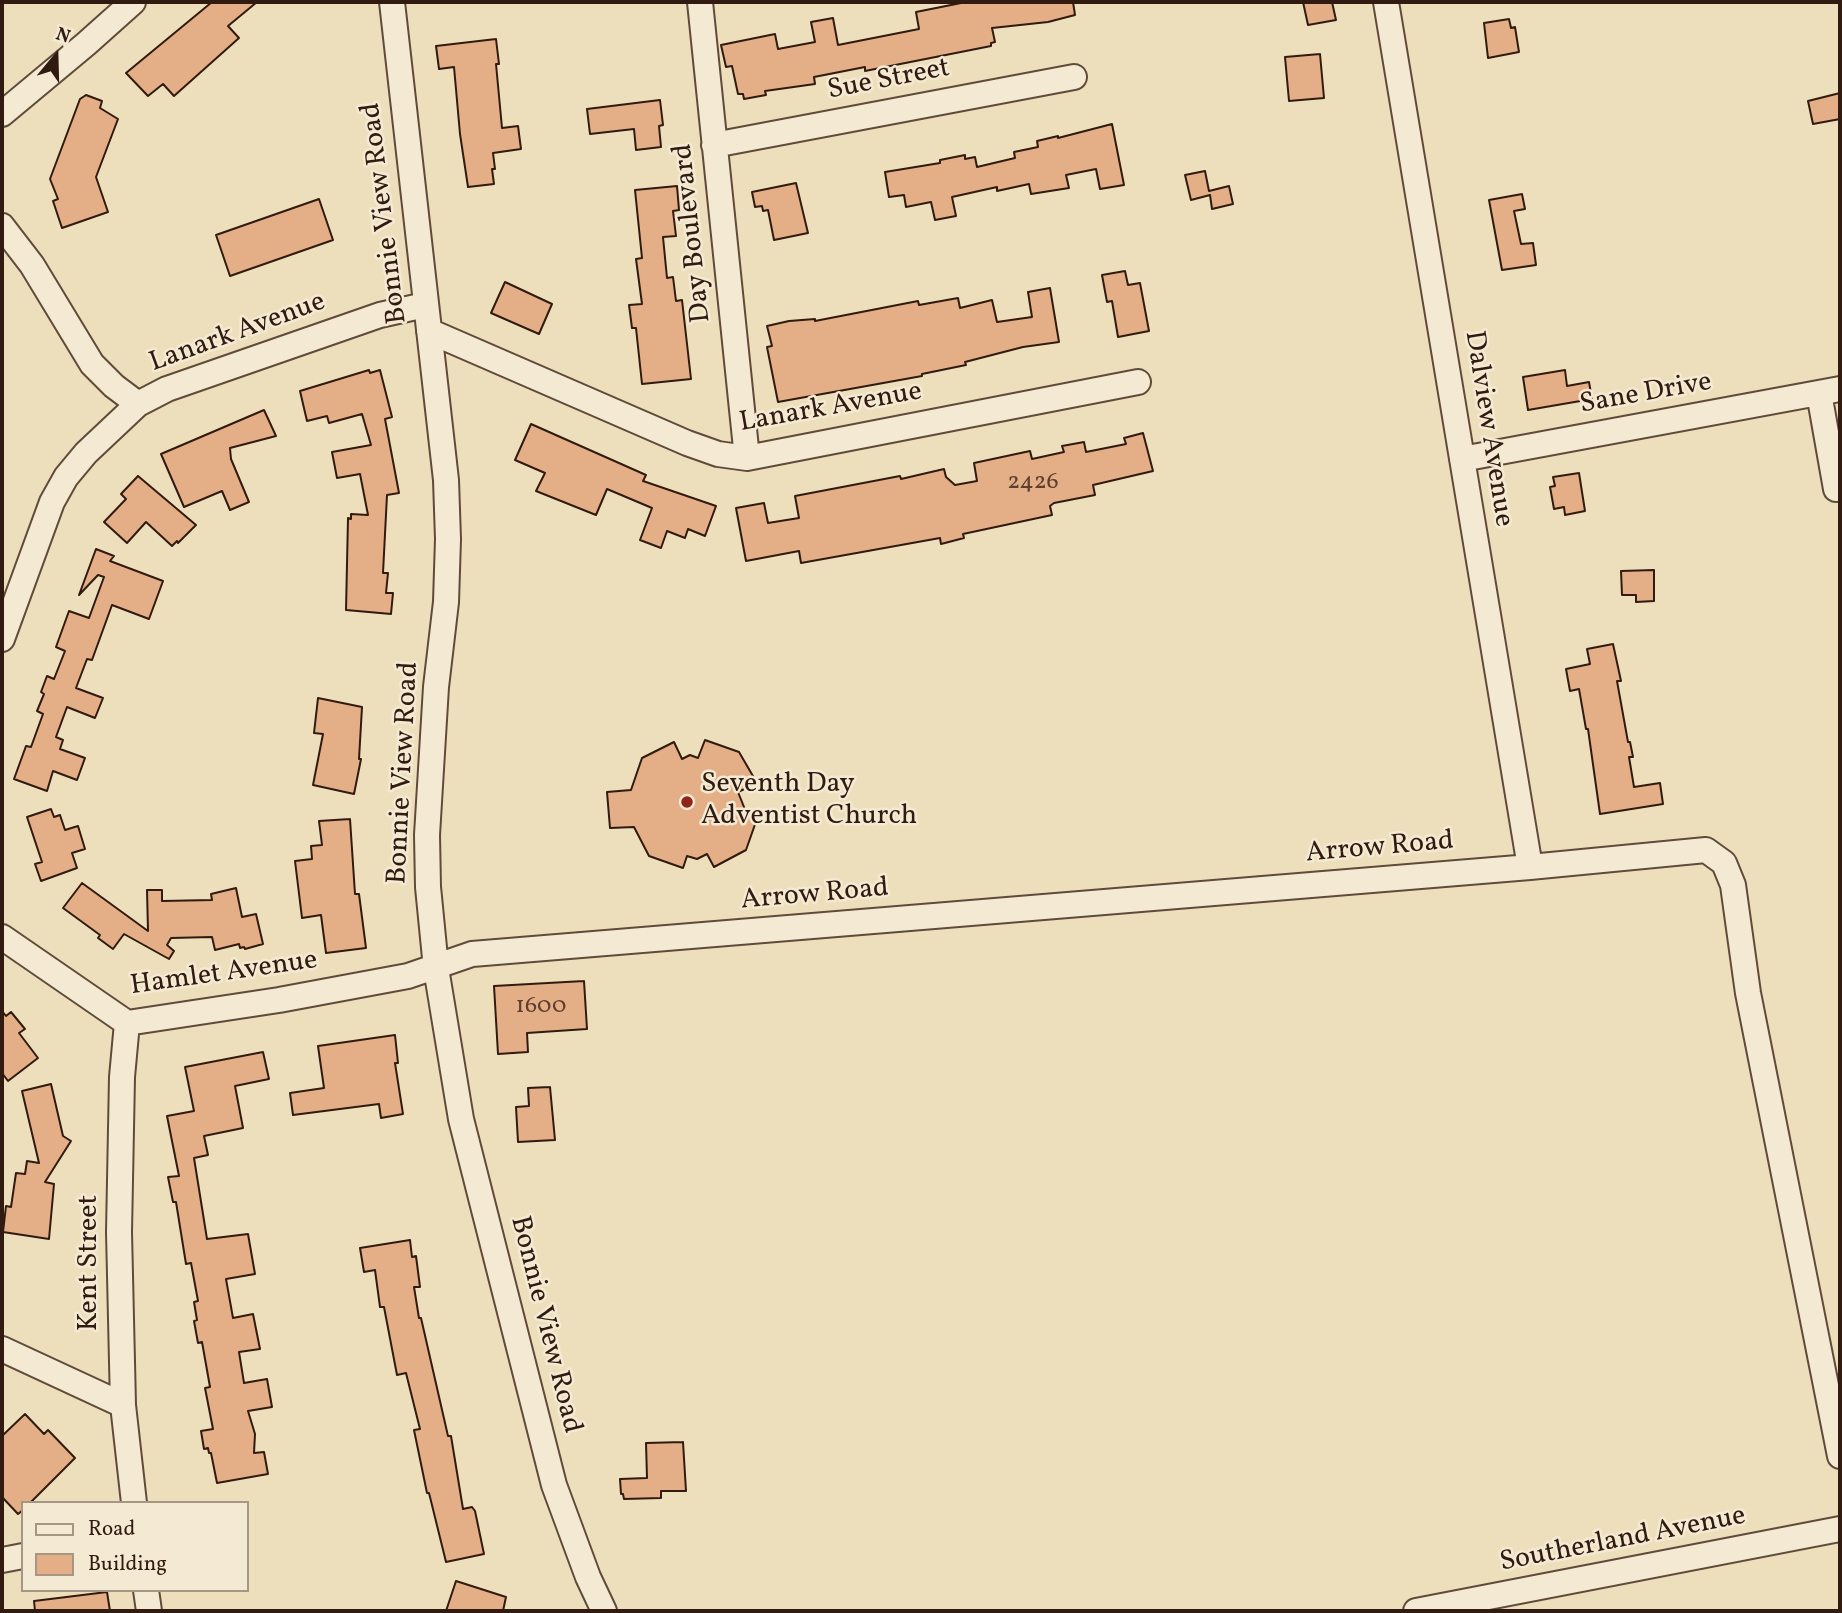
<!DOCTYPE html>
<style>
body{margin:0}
#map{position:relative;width:1842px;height:1613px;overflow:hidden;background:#eedfbc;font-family:Vollkorn,serif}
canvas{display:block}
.frame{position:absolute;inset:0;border:4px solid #311a10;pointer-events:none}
.legend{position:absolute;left:21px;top:1501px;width:228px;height:91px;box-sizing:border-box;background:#f4ead3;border:2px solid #a69785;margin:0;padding:9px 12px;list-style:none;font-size:21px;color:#311a10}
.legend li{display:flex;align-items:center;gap:14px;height:35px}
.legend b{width:35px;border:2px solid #a69785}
.north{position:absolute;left:21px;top:21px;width:70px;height:70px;-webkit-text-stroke:5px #f4ead3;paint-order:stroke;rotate:19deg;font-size:19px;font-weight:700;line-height:28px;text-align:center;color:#311a10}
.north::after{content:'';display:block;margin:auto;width:24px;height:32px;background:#311a10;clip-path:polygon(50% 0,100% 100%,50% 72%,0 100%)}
</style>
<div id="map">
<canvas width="1842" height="1613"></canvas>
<div class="frame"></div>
<ul class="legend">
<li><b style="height:9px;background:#f4ead3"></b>Road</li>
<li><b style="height:19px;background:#e4ae86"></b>Building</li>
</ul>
<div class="north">N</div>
</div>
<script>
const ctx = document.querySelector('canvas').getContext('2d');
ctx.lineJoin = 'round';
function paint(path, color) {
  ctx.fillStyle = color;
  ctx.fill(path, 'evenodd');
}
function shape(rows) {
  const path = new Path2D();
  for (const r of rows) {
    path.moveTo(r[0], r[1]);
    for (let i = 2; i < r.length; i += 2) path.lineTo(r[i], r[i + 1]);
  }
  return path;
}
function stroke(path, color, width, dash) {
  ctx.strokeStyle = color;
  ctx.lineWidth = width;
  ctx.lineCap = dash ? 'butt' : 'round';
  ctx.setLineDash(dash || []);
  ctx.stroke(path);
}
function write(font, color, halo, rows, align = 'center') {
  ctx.font = font + ' Vollkorn,serif';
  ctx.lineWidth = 5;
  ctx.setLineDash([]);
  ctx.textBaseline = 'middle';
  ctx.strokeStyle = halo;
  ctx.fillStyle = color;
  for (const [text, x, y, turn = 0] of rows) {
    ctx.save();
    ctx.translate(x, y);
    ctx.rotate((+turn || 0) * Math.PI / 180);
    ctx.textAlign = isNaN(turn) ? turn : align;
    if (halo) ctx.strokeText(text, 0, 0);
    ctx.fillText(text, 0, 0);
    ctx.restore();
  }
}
const building = shape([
 [212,2,257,2,228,26,239,38,174,96,163,84,148,96,126,73,212,2],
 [966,2,1073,2,1075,15,1048,22,992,28,995,42,991,43,991,46,865,71,865,67,814,77,815,84,765,91,766,95,744,99,743,94,738,94,732,66,726,67,721,45,775,34,778,49,815,42,811,22,833,18,838,45,919,29,916,12,966,2],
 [1303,2,1332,2,1336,20,1308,25,1303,2],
 [1509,19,1511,28,1515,27,1519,52,1488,58,1484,23,1509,19],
 [496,39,499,64,496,64,502,128,518,126,521,149,493,153,495,169,492,169,494,184,468,187,460,134,454,67,439,69,436,46,496,39],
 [1320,54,1324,98,1289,101,1285,57,1320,54],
 [1840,93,1840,119,1813,124,1808,101,1840,93],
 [86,95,102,101,100,108,118,119,96,177,108,212,62,228,53,201,58,199,50,179,80,99,86,95],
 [660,100,663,125,659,126,661,147,636,150,634,129,590,134,587,109,660,100],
 [1112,124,1124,185,1100,189,1096,169,1066,175,1069,188,1031,194,1029,184,997,191,997,187,952,197,956,216,935,220,931,202,906,207,904,195,889,197,885,172,940,163,940,160,965,155,965,159,975,157,977,167,1015,158,1014,152,1038,147,1037,141,1058,136,1058,138,1112,124],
 [1205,171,1209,191,1229,186,1233,204,1212,209,1210,195,1191,200,1185,175,1205,171],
 [796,183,808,233,774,240,768,210,763,211,762,206,755,207,752,192,796,183],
 [677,186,679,210,673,211,676,236,663,237,667,278,673,277,676,301,682,300,691,379,642,384,636,328,632,328,629,305,642,304,636,259,642,258,635,190,677,186],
 [1522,194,1525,209,1514,211,1521,244,1533,243,1536,265,1502,270,1489,200,1522,194],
 [319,199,333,240,230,276,216,235,319,199],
 [1125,271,1128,285,1140,283,1149,331,1118,337,1112,301,1107,302,1102,275,1125,271],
 [505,282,552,304,539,334,491,313,505,282],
 [1050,288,1059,342,1023,347,965,362,966,365,922,374,922,376,778,402,767,347,772,346,767,326,789,321,815,319,815,321,918,301,919,305,958,298,960,308,992,300,997,322,1032,317,1028,292,1050,288],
 [369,370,370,373,380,370,392,417,385,419,399,493,387,495,383,573,388,573,386,593,393,593,391,614,346,610,348,518,351,519,351,514,368,515,360,474,337,478,332,452,371,445,362,414,329,423,327,416,307,421,300,391,369,370],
 [1565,370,1567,386,1589,382,1592,399,1528,410,1523,377,1565,370],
 [264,410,276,436,230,448,231,459,249,502,230,510,222,491,184,507,161,454,264,410],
 [531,424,646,475,643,481,716,506,705,536,688,529,685,538,667,531,661,548,640,540,652,508,607,489,596,515,536,491,545,473,515,460,531,424],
 [1143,433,1153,471,1093,485,1095,495,1054,503,1050,506,1052,515,963,534,964,538,941,544,940,538,801,563,799,551,746,561,736,508,764,503,768,523,799,518,795,496,900,476,901,479,944,469,946,477,955,485,977,481,974,463,1030,451,1032,459,1064,452,1062,446,1084,442,1086,452,1126,444,1124,438,1143,433],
 [1579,473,1585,511,1565,515,1564,507,1554,509,1550,487,1555,486,1553,477,1579,473],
 [138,476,196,525,178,543,177,541,172,546,146,522,127,543,104,522,126,499,121,494,138,476],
 [96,549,114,556,110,561,163,581,149,619,112,605,92,660,87,659,76,688,103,698,95,718,67,707,56,737,63,740,60,749,85,758,77,780,53,771,47,791,14,779,26,746,31,747,43,714,37,711,44,694,41,692,47,676,54,679,65,651,56,647,69,611,89,618,104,577,98,575,79,595,96,549],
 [1654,570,1654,601,1636,602,1636,595,1622,595,1621,571,1654,570],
 [1613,644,1621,681,1617,681,1628,742,1630,742,1633,757,1629,757,1634,787,1660,783,1663,804,1600,814,1588,729,1586,729,1579,689,1570,691,1566,669,1590,664,1587,649,1613,644],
 [318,698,362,707,359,759,361,759,354,794,313,785,323,734,314,733,318,698],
 [705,740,739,752,757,783,738,792,746,812,758,816,746,850,714,867,707,854,697,859,687,856,683,868,649,856,634,827,610,828,607,792,631,790,642,758,674,742,682,759,690,755,698,758,705,740],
 [51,809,54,817,60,815,65,830,78,826,85,849,72,853,77,868,41,881,35,864,42,862,27,817,51,809],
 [350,819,355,894,359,894,366,948,326,953,321,915,302,918,295,861,312,859,311,846,322,845,319,821,350,819],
 [82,883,148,931,147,890,162,890,162,901,212,900,211,894,236,888,242,917,256,914,263,944,245,949,244,947,240,948,239,944,215,950,212,937,171,938,167,945,174,951,169,959,124,934,113,949,98,938,100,935,63,908,82,883],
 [584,981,587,1029,527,1033,528,1052,498,1054,494,986,584,981],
 [2,1011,6,1016,11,1012,25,1029,19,1033,38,1058,8,1081,2,1073,2,1011],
 [395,1035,398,1063,395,1063,403,1114,381,1118,379,1104,293,1115,290,1093,324,1088,318,1046,395,1035],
 [263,1052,269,1079,235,1086,243,1128,204,1136,208,1155,194,1158,207,1239,248,1234,255,1274,226,1279,233,1318,253,1314,260,1349,239,1352,244,1383,267,1379,272,1407,248,1411,255,1434,254,1453,264,1452,268,1474,217,1483,211,1453,209,1453,208,1448,204,1449,201,1431,213,1429,205,1388,210,1387,202,1342,198,1343,194,1321,197,1320,194,1302,198,1301,191,1263,186,1264,176,1202,173,1202,168,1177,179,1176,167,1116,194,1111,185,1067,263,1052],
 [51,1084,63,1136,71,1141,45,1182,54,1184,49,1239,3,1232,6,1206,11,1207,16,1173,25,1174,27,1161,39,1163,22,1091,51,1084],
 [550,1087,555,1140,518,1142,516,1107,529,1106,528,1088,550,1087],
 [410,1240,412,1257,416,1256,420,1287,414,1287,419,1318,421,1318,448,1436,451,1436,463,1509,472,1507,475,1511,484,1554,446,1562,429,1493,427,1493,414,1430,420,1429,406,1373,397,1375,384,1307,380,1307,375,1270,364,1272,360,1248,410,1240],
 [25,1414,44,1434,48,1430,75,1458,30,1503,23,1503,23,1510,18,1514,2,1497,2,1436,25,1414],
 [683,1442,686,1491,661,1491,661,1498,624,1499,623,1494,621,1494,620,1479,647,1478,646,1443,683,1442],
 [456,1581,506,1597,503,1611,446,1611,456,1581],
 [107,1592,110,1611,35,1611,34,1601,107,1592]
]);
const minor = shape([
 [392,2,446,480,448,539,446,602,436,687,427,835,428,887,436,968,461,1119,554,1485,588,1577,604,1611],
 [700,2,747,458],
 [1386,2,1530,867],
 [2,114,86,44,133,2],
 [714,145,1074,77],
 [2,226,32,265,92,364,114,386,138,404],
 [429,331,687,443,718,454,747,458,1138,382],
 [1819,393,1836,489],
 [1462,459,1840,389],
 [2,639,52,502,66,477,86,453,138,404,167,389,380,315,425,305],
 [2,937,127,1023,279,1000,408,976,472,954,1530,867,1706,850,1724,863,1733,885,1748,993,1840,1456],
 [127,1023,122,1077,119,1232,123,1405,134,1503],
 [2,1349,123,1405],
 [2,1560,23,1556],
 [146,1590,149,1611],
 [1416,1611,1840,1529]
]);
const markers = [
 [687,802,7,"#8f2418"]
];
const numberNames = [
 ["2426",1033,484],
 ["1600",541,1008]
];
const streetNames = [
 ["Sue Street",889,81,-11],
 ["Bonnie View Road",386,213,-97],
 ["Day Boulevard",694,233,-96],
 ["Lanark Avenue",238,334,-20],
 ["Sane Drive",1646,395,-10],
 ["Lanark Avenue",831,409,-10],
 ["Dalview Avenue",1487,429,81],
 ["Bonnie View Road",405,773,-87],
 ["Arrow Road",1380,849,-5],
 ["Arrow Road",815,896,-5],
 ["Hamlet Avenue",224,975,-8],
 ["Kent Street",91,1263,-90],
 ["Bonnie View Road",544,1325,76],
 ["Southerland Avenue",1623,1541,-11]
];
const poiNames = [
 ["Seventh Day",701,786],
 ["Adventist Church",701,818]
];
paint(building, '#e4ae86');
stroke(building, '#311a10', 2);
stroke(minor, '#604b3b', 28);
stroke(minor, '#f4ead3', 24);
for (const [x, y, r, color] of markers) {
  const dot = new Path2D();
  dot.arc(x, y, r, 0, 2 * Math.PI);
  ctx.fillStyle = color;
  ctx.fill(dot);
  stroke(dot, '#f4ead3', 2.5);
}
write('24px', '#5e3f2e', null, numberNames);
write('28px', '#311a10', '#f4ead3', streetNames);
write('28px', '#311a10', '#f4ead3', poiNames, 'left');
</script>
